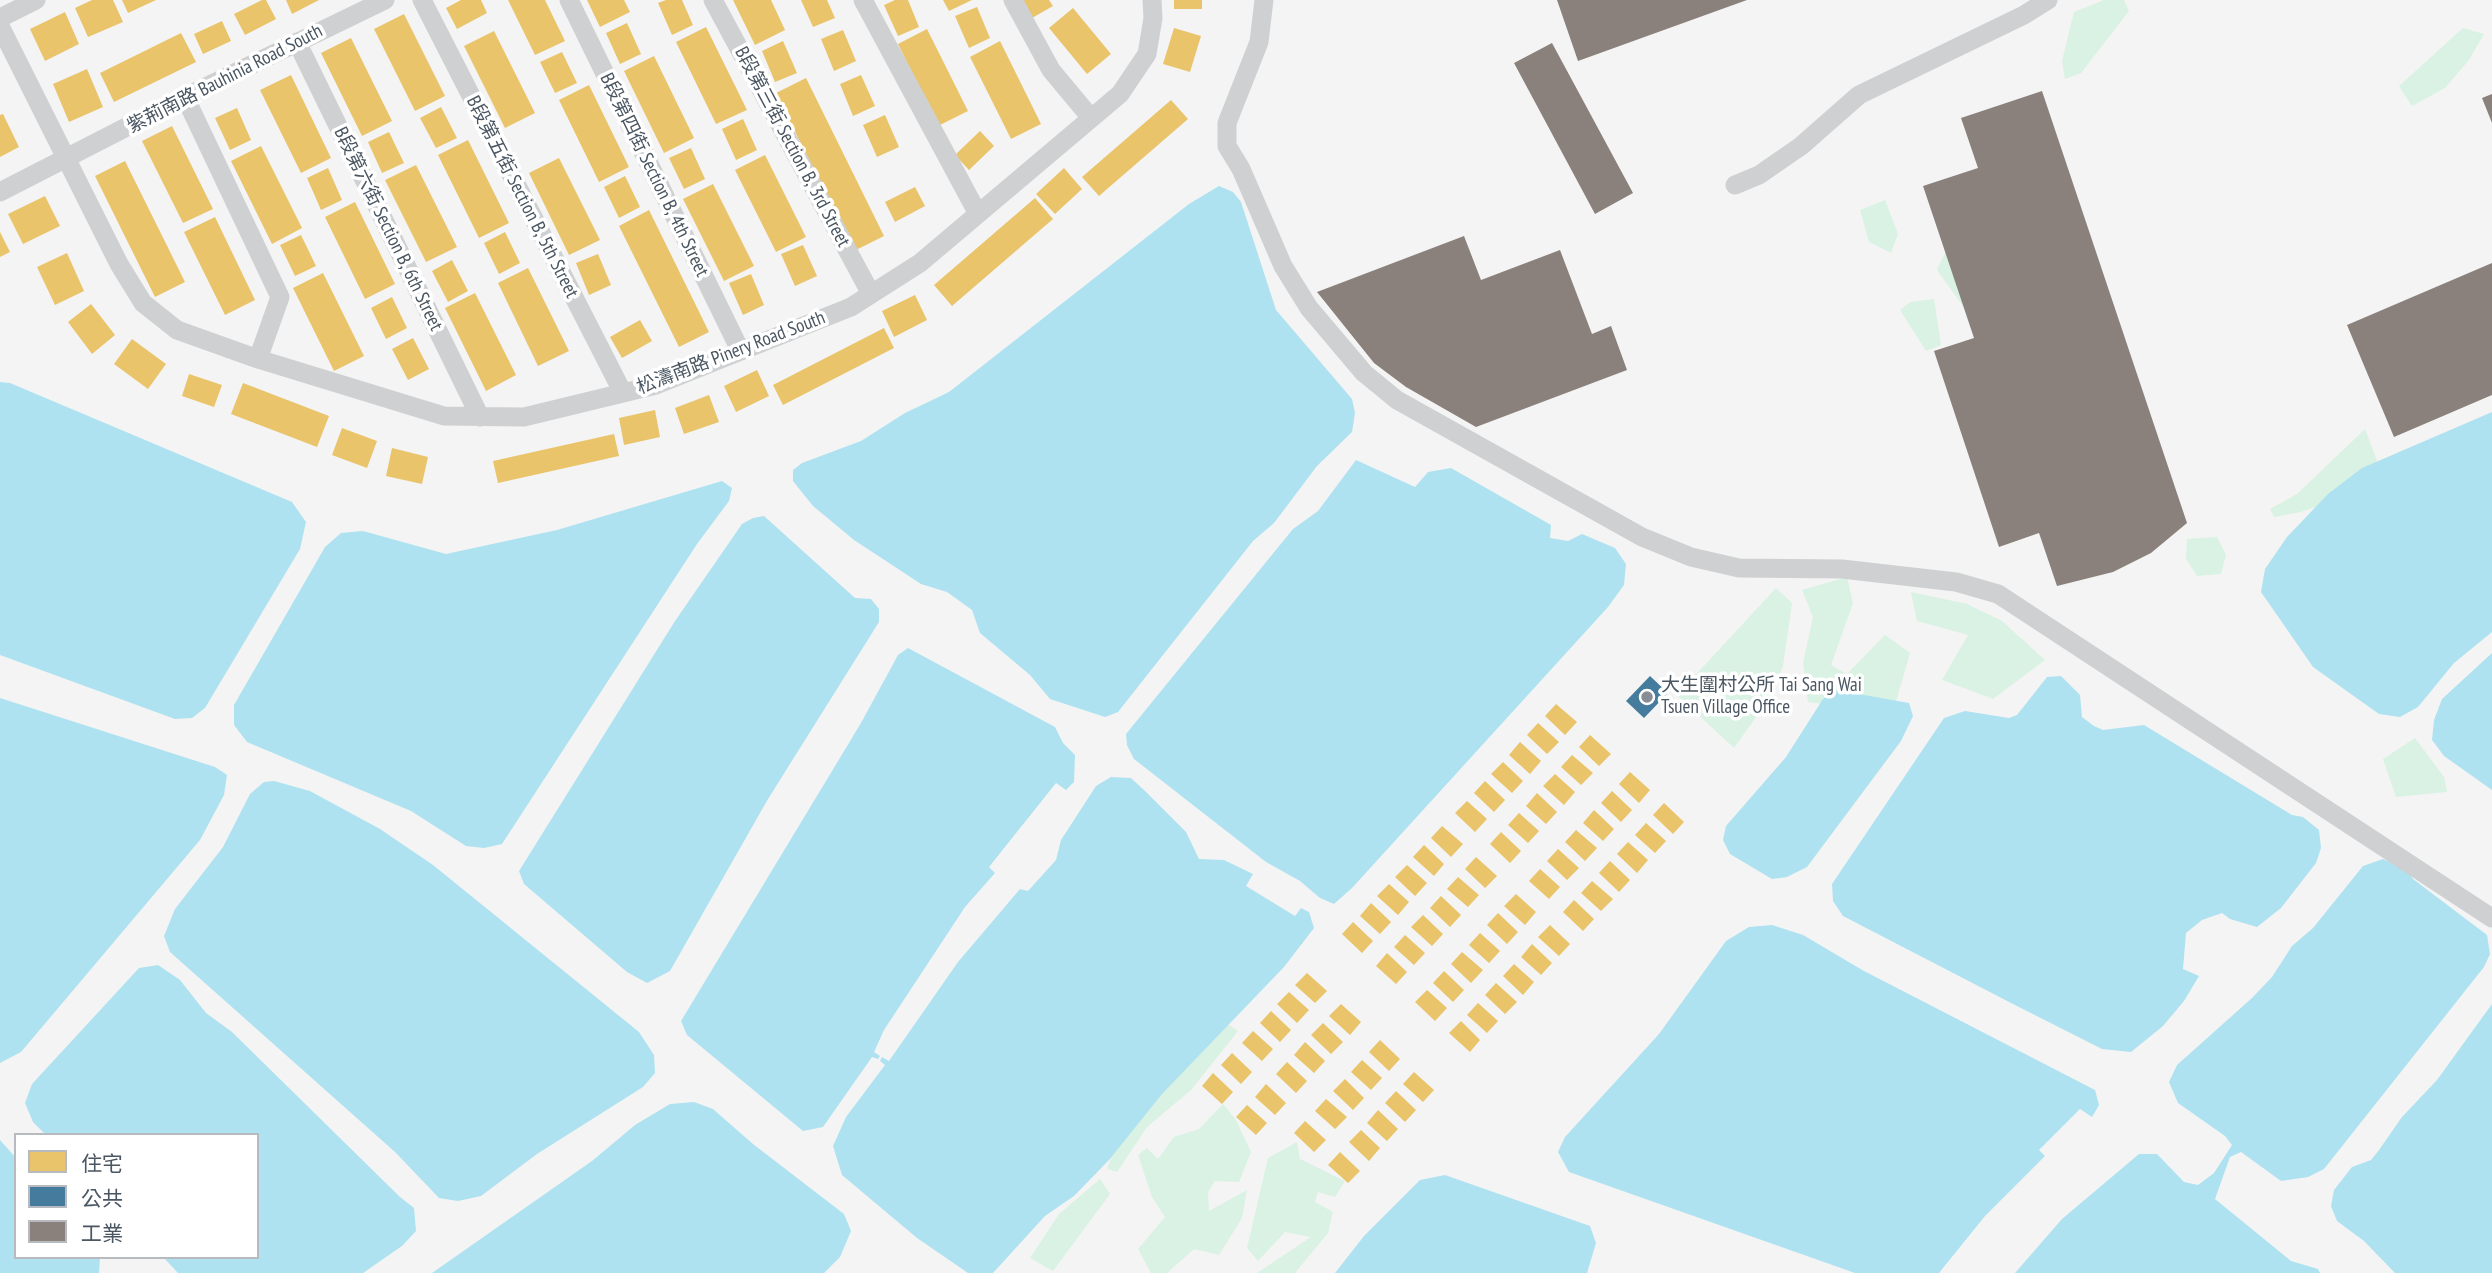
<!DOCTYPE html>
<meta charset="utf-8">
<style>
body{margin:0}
#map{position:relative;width:2492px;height:1273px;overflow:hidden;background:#f4f4f4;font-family:"PT Sans Narrow","Noto Sans TC",sans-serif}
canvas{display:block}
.legend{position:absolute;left:14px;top:1133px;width:245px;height:126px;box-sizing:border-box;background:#fff;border:2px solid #b7bbc0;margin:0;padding:9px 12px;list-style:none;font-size:21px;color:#4a5661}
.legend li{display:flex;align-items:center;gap:14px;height:35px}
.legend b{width:35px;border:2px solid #b7bbc0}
</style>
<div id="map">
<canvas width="2492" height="1273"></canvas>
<ul class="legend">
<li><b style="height:19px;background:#e9c46a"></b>住宅</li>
<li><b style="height:19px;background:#457b9d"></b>公共</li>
<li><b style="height:19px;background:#8a817c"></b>工業</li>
</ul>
</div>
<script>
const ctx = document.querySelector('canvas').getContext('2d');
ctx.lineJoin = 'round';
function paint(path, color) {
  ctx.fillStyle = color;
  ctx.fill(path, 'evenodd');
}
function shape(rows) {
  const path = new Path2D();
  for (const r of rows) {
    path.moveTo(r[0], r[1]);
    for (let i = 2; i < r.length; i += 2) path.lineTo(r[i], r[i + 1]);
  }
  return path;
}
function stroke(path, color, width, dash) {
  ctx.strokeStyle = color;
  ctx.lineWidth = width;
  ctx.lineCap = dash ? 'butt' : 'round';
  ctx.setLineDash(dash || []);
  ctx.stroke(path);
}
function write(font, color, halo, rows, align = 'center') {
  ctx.font = font + ' "PT Sans Narrow","Noto Sans TC",sans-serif';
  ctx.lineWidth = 7;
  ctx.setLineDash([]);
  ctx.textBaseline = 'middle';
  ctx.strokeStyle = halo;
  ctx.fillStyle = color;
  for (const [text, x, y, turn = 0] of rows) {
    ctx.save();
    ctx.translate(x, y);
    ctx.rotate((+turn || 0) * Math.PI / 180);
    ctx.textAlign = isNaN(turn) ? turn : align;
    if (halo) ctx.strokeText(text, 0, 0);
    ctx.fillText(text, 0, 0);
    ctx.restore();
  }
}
const green = shape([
 [2104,0,2124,0,2129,11,2081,73,2065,79,2062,61,2074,12],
 [2463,28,2484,34,2469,60,2445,88,2412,106,2399,86],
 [1885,200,1898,234,1891,253,1869,242,1860,210],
 [1949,244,1965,309,1937,270],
 [1934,299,1941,345,1926,351,1900,310,1910,302],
 [2365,429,2380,469,2346,497,2301,512,2274,517,2270,509,2297,494],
 [2217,537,2226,555,2221,574,2197,576,2186,559,2187,539],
 [1847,577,1853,603,1831,665,1847,674,1885,635,1910,653,1893,712,1808,702,1803,663,1813,617,1802,590],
 [1776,588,1792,603,1783,666,1771,696,1734,748,1677,695],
 [1911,592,1967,604,2002,621,2045,660,1993,699,1942,680,1968,635,1917,621],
 [2415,738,2444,777,2447,792,2396,797,2383,759],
 [1223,1021,1238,1031,1191,1090,1147,1127,1117,1172,1107,1169,1119,1136],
 [1223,1104,1236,1120,1251,1152,1239,1182,1215,1181,1208,1192,1209,1211,1247,1190,1242,1218,1219,1255,1194,1249,1167,1273,1151,1273,1138,1249,1165,1217,1152,1197,1138,1155,1147,1148,1158,1159,1174,1137,1199,1129],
 [1297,1142,1300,1159,1345,1181,1335,1197,1318,1192,1315,1202,1333,1212,1328,1233,1295,1273,1257,1273,1311,1237,1285,1232,1258,1261,1247,1248,1268,1158],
 [1100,1179,1110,1194,1053,1271,1030,1258,1059,1214]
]);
const water = shape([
 [1219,186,1233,192,1241,202,1276,310,1352,399,1355,413,1352,432,1317,466,1274,523,1253,541,1118,712,1105,717,1050,699,1030,675,980,633,972,610,947,592,921,584,854,540,813,506,793,481,793,470,802,463,861,441,905,413,949,392,1189,204],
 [0,382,10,383,292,502,306,522,300,549,205,708,192,718,175,719,0,655],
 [2492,412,2492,632,2454,663,2418,707,2400,717,2379,714,2313,667,2261,592,2265,569,2287,537,2328,494,2362,468],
 [1356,460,1415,487,1428,472,1451,468,1551,525,1550,538,1568,541,1582,534,1615,548,1626,564,1624,585,1608,607,1352,888,1334,904,1320,898,1300,881,1266,862,1134,759,1127,745,1126,734,1293,529,1318,511],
 [722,481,732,488,729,501,697,544,502,844,484,848,466,846,411,811,247,742,234,725,234,705,325,547,341,533,363,531,446,554,557,530],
 [764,516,855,598,871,599,879,609,879,622,768,799,670,971,647,983,627,972,524,884,519,871,675,621,742,524,753,518],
 [908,648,1055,727,1063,743,1075,755,1074,782,1066,790,1056,783,989,867,995,873,965,907,884,1030,874,1052,880,1056,878,1059,872,1057,823,1127,803,1131,687,1035,681,1021,861,723,898,655],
 [2492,653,2492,790,2444,756,2432,740,2434,720,2442,699],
 [2061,676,2080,695,2082,717,2094,726,2103,730,2144,725,2292,815,2303,817,2319,830,2321,848,2316,863,2281,908,2257,927,2230,919,2222,913,2202,920,2186,933,2183,969,2199,976,2184,1001,2163,1026,2131,1052,2102,1049,2013,1004,1843,916,1833,901,1832,884,1944,718,1965,711,2009,718,2017,715,2047,677],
 [1836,690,1909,703,1913,716,1901,741,1807,867,1787,877,1772,879,1730,854,1723,840,1726,826,1786,757,1823,699],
 [0,698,215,767,227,775,224,795,200,840,21,1052,0,1063],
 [1111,777,1131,778,1144,790,1186,832,1199,859,1224,860,1253,874,1246,886,1295,916,1301,908,1309,912,1314,928,1284,967,1162,1094,1109,1160,1074,1196,1045,1216,993,1273,968,1273,917,1238,842,1175,833,1146,846,1117,885,1065,880,1061,882,1057,889,1061,958,962,1020,889,1028,891,1056,860,1061,840,1096,786],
 [274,781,310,791,380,829,433,865,639,1032,654,1055,655,1073,643,1087,537,1154,481,1196,458,1201,439,1198,395,1152,170,952,164,936,175,909,223,847,250,794,264,782],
 [2383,859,2406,869,2413,879,2487,935,2490,954,2484,967,2324,1169,2308,1177,2281,1181,2241,1152,2230,1157,2215,1199,2291,1261,2318,1269,2320,1273,2015,1273,2062,1219,2139,1154,2157,1154,2184,1182,2198,1185,2214,1173,2232,1145,2225,1136,2178,1103,2169,1082,2177,1065,2252,998,2272,977,2292,946,2313,928,2363,866],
 [1772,925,1803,935,1864,971,2095,1090,2099,1105,2092,1117,2080,1109,2039,1150,2045,1156,1985,1216,1939,1273,1855,1273,1569,1172,1558,1152,1565,1137,1659,1034,1726,941,1749,927],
 [158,965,180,980,206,1013,232,1032,400,1197,414,1208,416,1231,402,1246,363,1273,178,1273,163,1257,257,1257,257,1135,46,1135,33,1122,25,1103,32,1084,139,968],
 [2492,1004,2492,1273,2395,1273,2364,1241,2337,1221,2331,1206,2334,1190,2352,1167,2371,1160,2379,1150,2402,1117,2437,1080],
 [694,1102,713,1109,753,1144,844,1214,851,1231,840,1257,824,1273,432,1273,592,1161,635,1125,670,1104],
 [0,1140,16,1158,16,1257,100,1257,99,1273,0,1273],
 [1445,1175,1590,1226,1596,1243,1587,1273,1335,1273,1364,1236,1420,1180]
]);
const homes = shape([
 [92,0,113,0,123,22,88,37,75,8],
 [122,0,156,0,128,13],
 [262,0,266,0,276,19,245,35,234,14],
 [286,0,319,0,292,14],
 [461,0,481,0,487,13,457,29,446,8],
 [508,0,545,0,565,41,535,55],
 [587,0,624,0,630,12,600,27],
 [666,0,682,0,693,25,672,35,658,3],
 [733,0,771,0,785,30,755,45],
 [801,0,827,0,835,18,813,27],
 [895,0,908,0,919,27,898,36,884,5],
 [943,0,972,0,949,11],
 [1022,0,1049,0,1053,6,1032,18],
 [1174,0,1202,0,1202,9,1174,9],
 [977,7,990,38,969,48,955,16],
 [1073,8,1111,54,1087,74,1049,28],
 [65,12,79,44,45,61,30,29],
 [404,14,445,96,415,111,374,29],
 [222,21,231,41,203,54,194,34],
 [627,23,641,54,620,64,606,33],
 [706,27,747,110,716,124,676,42],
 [1174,28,1201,36,1190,72,1163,64],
 [927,29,968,111,938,126,898,44],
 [843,30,856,61,834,71,821,39],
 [494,31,535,113,505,128,464,46],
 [181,33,196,62,114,102,100,73],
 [351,38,392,121,362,136,321,53],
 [783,41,797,73,775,82,762,51],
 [1000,41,1041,124,1011,139,970,57],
 [562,52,577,83,555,93,540,62],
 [654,56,694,138,664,153,624,71],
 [87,69,103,107,69,122,53,84],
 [291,75,331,158,301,173,260,90],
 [861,75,875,106,853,116,840,84],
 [806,78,884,236,854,251,776,93],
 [589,85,629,167,599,182,559,100],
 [1171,100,1188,119,1099,196,1082,177],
 [441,107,457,138,436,148,420,118],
 [237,108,251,140,230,150,215,118],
 [3,114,19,147,0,157,0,115],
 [885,115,899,147,877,157,863,125],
 [743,119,757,150,736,160,722,129],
 [172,126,213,209,183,223,142,141],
 [980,131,994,146,969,170,955,155],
 [389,132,404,163,382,173,368,142],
 [468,140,509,223,479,238,438,155],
 [261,146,302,228,272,244,231,161],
 [691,148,705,179,684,189,669,158],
 [765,155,806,237,776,252,735,170],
 [559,158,600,240,569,255,529,173],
 [125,161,185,282,155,297,95,176],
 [416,165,457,247,426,262,385,180],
 [328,168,342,200,321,210,307,178],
 [1064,168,1082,189,1055,214,1036,194],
 [625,176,640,207,619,218,604,187],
 [713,184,754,266,724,281,683,199],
 [915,187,925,206,895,222,885,202],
 [45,196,60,226,23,244,8,214],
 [1035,198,1053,219,952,306,934,285],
 [355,202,395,284,365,299,325,217],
 [649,210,709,332,679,347,619,226],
 [215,217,255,300,225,315,184,232],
 [0,232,10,252,0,257],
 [505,232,520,263,499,274,484,243],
 [301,235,316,266,295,276,280,245],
 [803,245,817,276,795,286,781,254],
 [67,253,84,291,55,305,37,267],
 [598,254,611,285,589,295,576,263],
 [452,260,468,291,448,302,432,271],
 [528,268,569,351,538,366,498,283],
 [323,273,364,356,334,371,293,288],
 [751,274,764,305,743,315,729,283],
 [475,293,516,375,486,391,445,308],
 [915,295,927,320,894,337,882,311],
 [392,297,407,328,386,339,371,308],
 [91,304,115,335,92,354,68,322],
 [640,320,652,341,622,358,610,337],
 [884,328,894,348,783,405,773,385],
 [413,338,429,369,408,380,392,349],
 [132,339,166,364,148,389,114,364],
 [757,370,769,396,736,412,724,386],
 [189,374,222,385,214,407,182,396],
 [243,383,329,416,317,447,231,414],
 [709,395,719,422,684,434,675,408],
 [655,410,660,437,624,445,619,418],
 [342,428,377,441,367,468,332,455],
 [614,434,619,456,498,483,493,461],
 [392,448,428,457,422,484,386,476],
 [1556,704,1577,722,1565,735,1545,716],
 [1538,723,1559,742,1547,754,1527,735],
 [1590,735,1611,754,1599,766,1579,747],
 [1520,742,1541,761,1530,774,1509,755],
 [1572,755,1593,773,1581,785,1561,767],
 [1503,762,1523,781,1512,793,1491,774],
 [1630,772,1650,790,1639,803,1619,784],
 [1555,774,1575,792,1564,805,1543,786],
 [1485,781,1505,800,1494,812,1474,793],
 [1612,791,1632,810,1621,822,1601,803],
 [1537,793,1557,812,1546,824,1526,806],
 [1467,801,1487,819,1475,832,1455,813],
 [1664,803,1684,822,1673,834,1653,815],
 [1594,810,1614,829,1603,841,1583,823],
 [1519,813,1539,831,1528,843,1508,825],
 [1646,823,1666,841,1655,853,1635,835],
 [1442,826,1463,844,1451,857,1431,838],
 [1576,830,1597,848,1585,861,1565,842],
 [1501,832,1521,851,1510,863,1490,844],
 [1628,842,1648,860,1637,873,1617,854],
 [1424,845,1444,864,1434,876,1413,857],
 [1558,849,1579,868,1567,880,1547,861],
 [1476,857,1497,876,1485,888,1465,869],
 [1610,861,1630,880,1619,892,1599,873],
 [1407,865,1427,883,1415,896,1395,877],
 [1540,869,1560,887,1549,899,1529,881],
 [1458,877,1479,895,1468,907,1447,889],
 [1592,881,1613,899,1601,911,1581,893],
 [1389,884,1409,902,1398,915,1377,896],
 [1516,894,1536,912,1525,925,1504,906],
 [1441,896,1461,915,1450,927,1430,908],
 [1574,900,1594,919,1583,931,1563,912],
 [1371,903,1391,922,1380,934,1360,916],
 [1498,913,1518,932,1507,944,1487,925],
 [1423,915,1443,934,1432,946,1411,927],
 [1353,922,1373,941,1362,953,1342,934],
 [1550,925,1570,944,1559,956,1538,937],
 [1480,933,1500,951,1489,963,1469,945],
 [1405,935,1425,953,1414,965,1394,947],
 [1532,944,1552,963,1541,975,1521,957],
 [1462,952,1483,970,1471,983,1451,964],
 [1387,953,1407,972,1396,984,1376,966],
 [1514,964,1534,982,1523,995,1503,976],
 [1444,971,1464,990,1453,1002,1433,983],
 [1307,973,1327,991,1315,1003,1295,985],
 [1496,983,1517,1002,1505,1014,1485,995],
 [1427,990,1447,1008,1435,1021,1415,1002],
 [1289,992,1309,1010,1297,1023,1277,1004],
 [1478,1003,1498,1021,1487,1033,1467,1015],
 [1341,1004,1361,1022,1350,1035,1329,1016],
 [1271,1011,1291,1030,1280,1042,1260,1023],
 [1461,1021,1480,1040,1470,1052,1449,1033],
 [1323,1023,1343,1042,1331,1054,1311,1035],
 [1253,1031,1273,1049,1262,1061,1242,1043],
 [1380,1040,1400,1059,1389,1071,1369,1052],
 [1305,1042,1325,1061,1314,1073,1294,1055],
 [1232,1053,1252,1072,1241,1084,1221,1065],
 [1362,1060,1382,1078,1371,1090,1351,1072],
 [1287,1062,1307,1081,1296,1093,1276,1074],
 [1414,1072,1434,1090,1423,1102,1403,1084],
 [1213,1073,1233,1092,1222,1104,1202,1086],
 [1345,1079,1364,1098,1353,1110,1333,1091],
 [1266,1084,1286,1103,1275,1115,1255,1097],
 [1396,1091,1416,1110,1405,1122,1385,1103],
 [1326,1099,1347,1117,1335,1129,1315,1111],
 [1247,1105,1267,1123,1256,1135,1236,1117],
 [1378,1110,1398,1129,1387,1141,1367,1123],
 [1305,1121,1326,1140,1314,1152,1294,1133],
 [1361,1130,1380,1148,1369,1161,1349,1142],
 [1340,1152,1360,1171,1348,1183,1328,1165]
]);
const public = shape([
 [1650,676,1668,693,1644,718,1626,701]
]);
const industry = shape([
 [1557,0,1747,0,1578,61],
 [1552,43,1633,193,1595,214,1514,63],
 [2042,91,2187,523,2151,553,2113,572,2057,586,2039,533,1999,547,1934,351,1974,338,1923,186,1978,168,1961,118],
 [2492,94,2492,123,2482,98],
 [1464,236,1481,280,1560,250,1592,334,1611,326,1627,370,1476,427,1406,387,1374,363,1317,292],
 [2492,263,2492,395,2394,437,2347,325]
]);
const street = shape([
 [422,0,623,393],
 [569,0,740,350],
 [713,0,871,294],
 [863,0,978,214],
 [1013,0,1051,70,1091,118],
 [1264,0,1259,42,1227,123,1227,146,1241,169,1283,266,1309,308,1364,373,1397,400,1642,537,1691,557,1739,568,1842,569,1956,582,1998,594,2492,918],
 [0,18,36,0],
 [0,26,119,264,143,303,177,330,258,359,444,416,524,417,656,385,851,307,920,263,1120,94,1147,54,1153,18,1152,0],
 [297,42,480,417],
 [185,97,280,297,258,359],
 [1735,185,1759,175,1801,146,1859,95,2024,15,2048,0],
 [0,192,185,97,385,0]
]);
const markers = [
 [1647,697,7,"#868d94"]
];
const streetNames = [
 ["紫荊南路 Bauhinia Road South",225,79,-27],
 ["B段第三街 Section B, 3rd Street",792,147,62],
 ["B段第四街 Section B, 4th Street",654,175,64],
 ["B段第五街 Section B, 5th Street",522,197,63],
 ["B段第六街 Section B, 6th Street",388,229,64],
 ["松濤南路 Pinery Road South",731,353,-21]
];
const poiNames = [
 ["大生圍村公所 Tai Sang Wai",1661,686],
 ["Tsuen Village Office",1661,708]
];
paint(green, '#d9f2e3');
paint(water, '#aee2f0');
paint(homes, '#e9c46a');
paint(public, '#457b9d');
paint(industry, '#8a817c');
stroke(street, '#ced0d2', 19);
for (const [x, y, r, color] of markers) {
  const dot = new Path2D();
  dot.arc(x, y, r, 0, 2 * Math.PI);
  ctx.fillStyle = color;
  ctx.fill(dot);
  stroke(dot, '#fff', 2.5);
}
write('19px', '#4a5661', '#fff', streetNames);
write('19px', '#4a5661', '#fff', poiNames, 'left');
</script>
